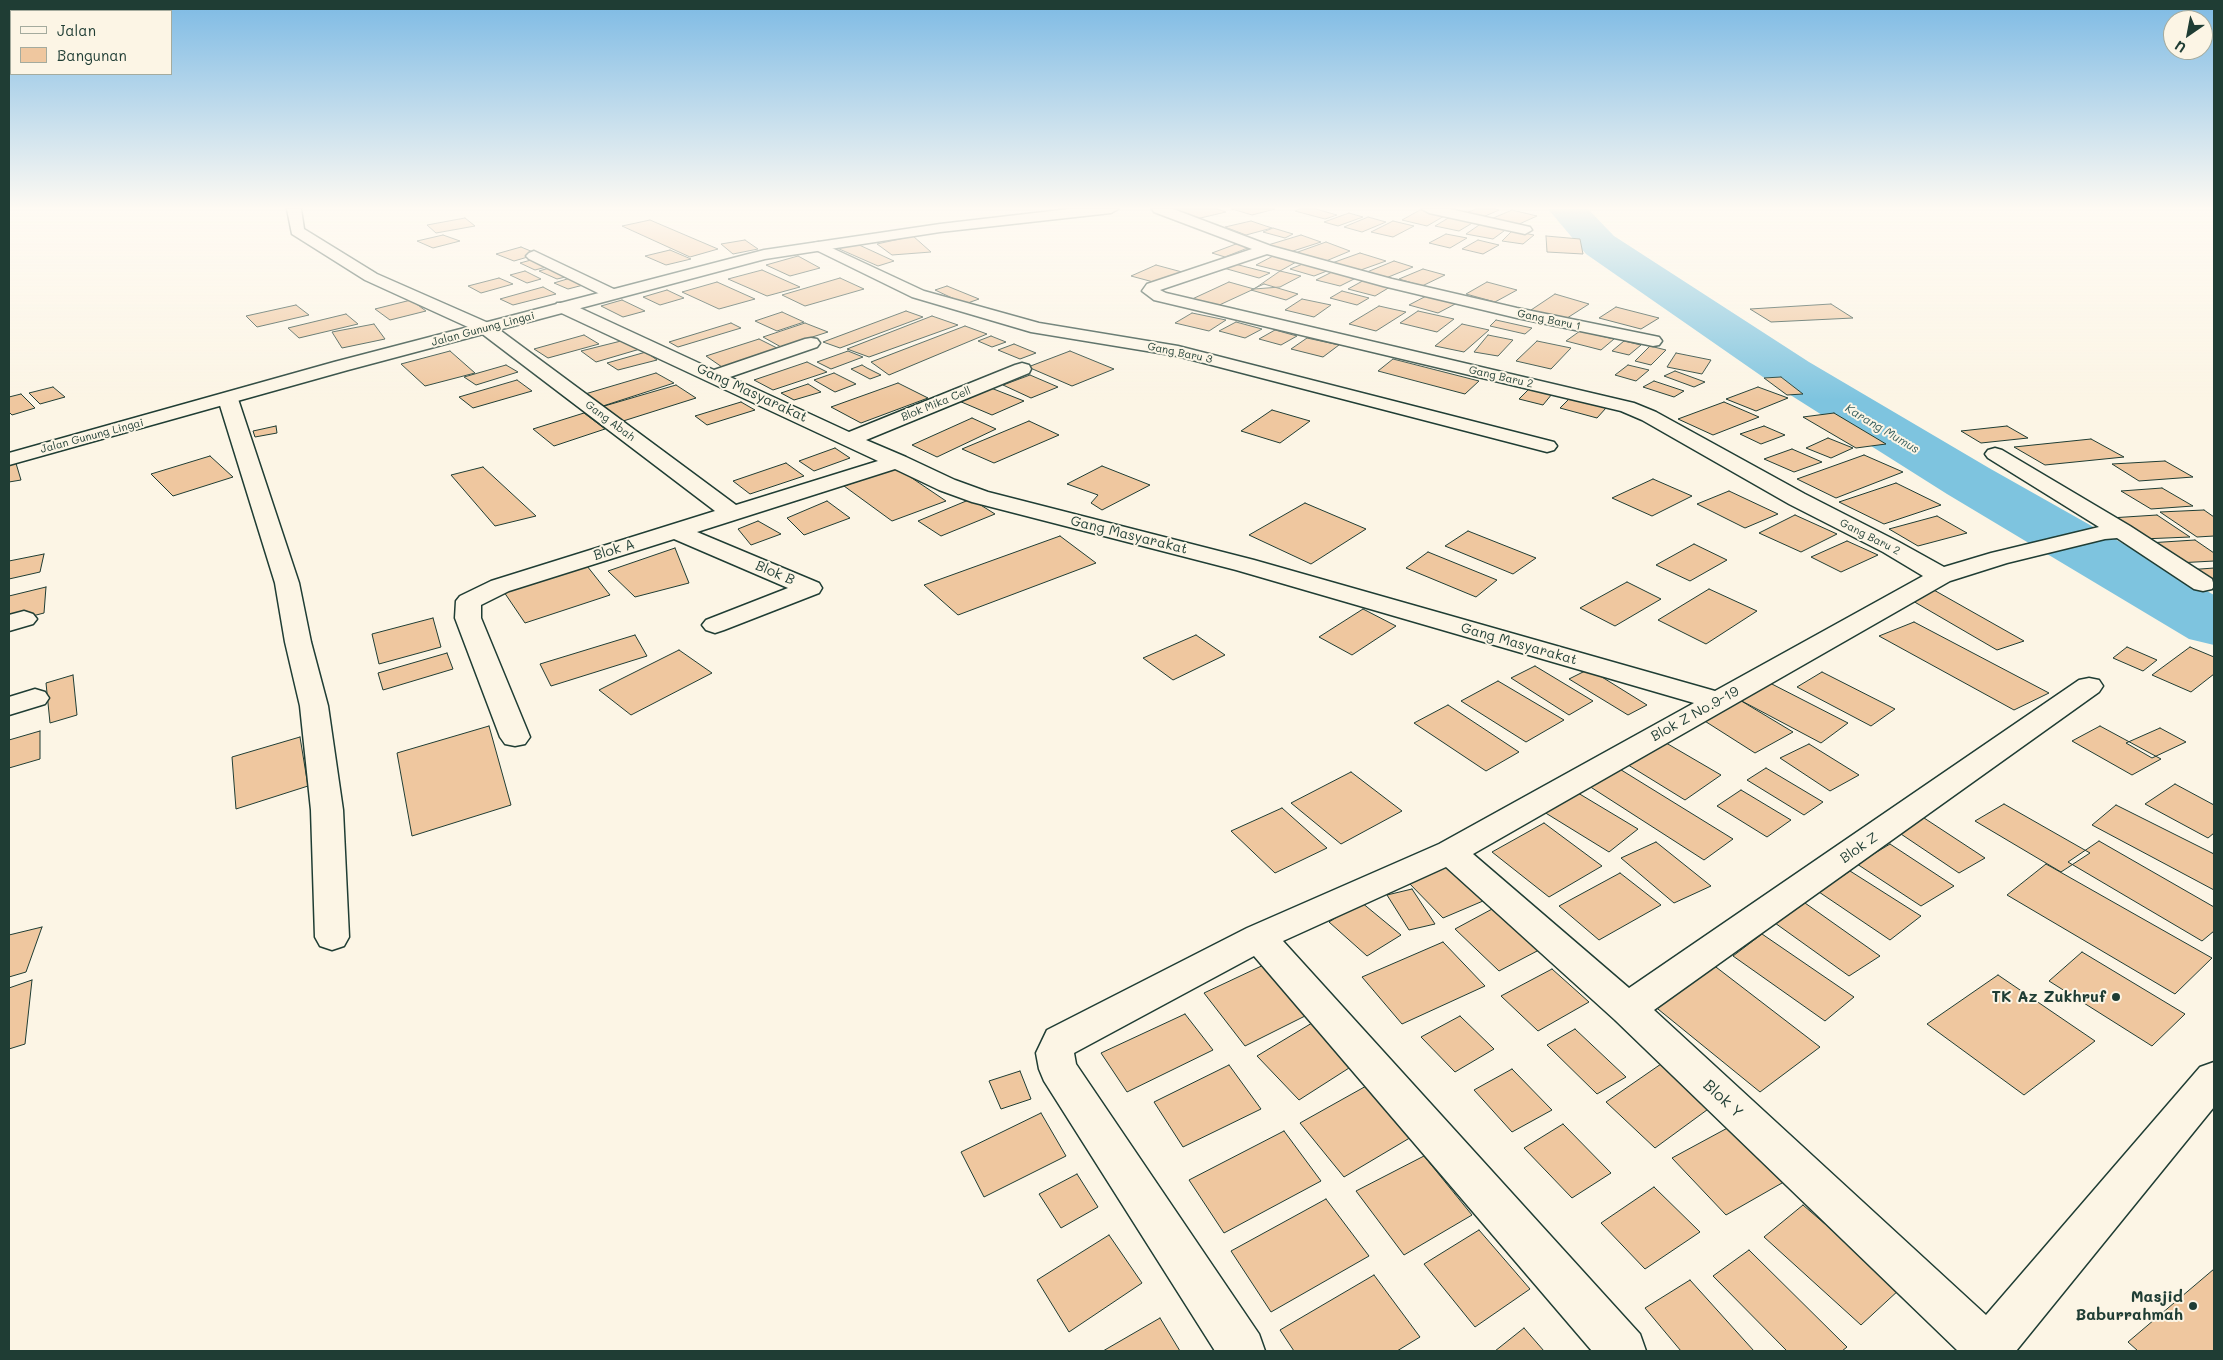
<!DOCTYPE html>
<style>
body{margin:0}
#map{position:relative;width:2223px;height:1360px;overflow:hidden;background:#fcf5e5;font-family:Mali,sans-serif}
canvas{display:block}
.frame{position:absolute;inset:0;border:10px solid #1f3d34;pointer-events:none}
.legend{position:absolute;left:10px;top:10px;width:162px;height:65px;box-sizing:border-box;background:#fcf5e5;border:1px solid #a4ab9e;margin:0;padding:6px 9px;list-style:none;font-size:15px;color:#1f3d34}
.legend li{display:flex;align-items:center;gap:10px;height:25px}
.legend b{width:25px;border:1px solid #a4ab9e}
.north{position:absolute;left:2163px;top:10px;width:50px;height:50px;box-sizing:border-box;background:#fcf5e5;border:1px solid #a4ab9e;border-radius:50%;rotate:213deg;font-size:14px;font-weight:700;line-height:20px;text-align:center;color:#1f3d34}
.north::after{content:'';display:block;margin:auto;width:18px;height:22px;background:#1f3d34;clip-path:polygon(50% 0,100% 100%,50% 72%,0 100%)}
</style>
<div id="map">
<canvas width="2223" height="1360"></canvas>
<div class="frame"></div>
<ul class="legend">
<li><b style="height:6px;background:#fcf5e5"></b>Jalan</li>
<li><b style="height:14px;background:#efc79f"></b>Bangunan</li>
</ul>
<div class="north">U</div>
</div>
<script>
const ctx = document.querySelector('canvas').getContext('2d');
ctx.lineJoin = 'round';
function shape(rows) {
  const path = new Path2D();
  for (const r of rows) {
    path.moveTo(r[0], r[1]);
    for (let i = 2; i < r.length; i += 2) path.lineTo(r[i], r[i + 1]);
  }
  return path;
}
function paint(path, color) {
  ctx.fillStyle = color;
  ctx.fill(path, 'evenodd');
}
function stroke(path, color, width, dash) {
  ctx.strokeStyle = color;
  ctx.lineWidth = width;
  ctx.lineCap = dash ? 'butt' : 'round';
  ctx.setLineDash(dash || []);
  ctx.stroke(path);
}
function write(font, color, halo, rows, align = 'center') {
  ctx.font = font + ' Mali,sans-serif';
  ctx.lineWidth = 4;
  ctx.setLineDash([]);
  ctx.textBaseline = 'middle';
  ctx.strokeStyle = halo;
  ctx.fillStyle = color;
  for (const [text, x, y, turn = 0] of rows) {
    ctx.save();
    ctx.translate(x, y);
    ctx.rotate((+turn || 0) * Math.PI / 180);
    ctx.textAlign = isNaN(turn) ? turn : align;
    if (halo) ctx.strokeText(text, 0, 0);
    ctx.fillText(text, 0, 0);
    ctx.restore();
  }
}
const river = shape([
 [1548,209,1588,209,1614,236,1809,362,1989,468,2214,595,2214,645,2189,639,1947,494,1773,384,1586,254,1548,209]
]);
const building = shape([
 [1174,209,1217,209,1226,212,1196,219,1174,209],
 [1232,209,1275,209,1252,215,1232,209],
 [1300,209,1316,209,1337,215,1325,219,1295,211,1300,209],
 [1476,209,1495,209,1499,210,1483,217,1466,213,1476,209],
 [1420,210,1446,215,1427,226,1402,220,1420,210],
 [1512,210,1537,216,1517,225,1491,219,1512,210],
 [1349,213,1363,217,1338,226,1324,222,1349,213],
 [1368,217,1386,222,1362,232,1344,227,1368,217],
 [1450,217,1474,222,1459,231,1435,226,1450,217],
 [465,218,475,226,436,233,427,225,465,218],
 [650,220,718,249,690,257,622,226,650,220],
 [1251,221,1272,228,1246,235,1225,227,1251,221],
 [1393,221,1414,226,1393,237,1371,232,1393,221],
 [1482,223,1508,228,1493,239,1466,234,1482,223],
 [1273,228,1293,234,1285,238,1263,232,1273,228],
 [1512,231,1534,235,1523,244,1502,241,1512,231],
 [1446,234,1467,238,1450,248,1429,243,1446,234],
 [443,235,460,241,433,248,417,241,443,235],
 [1301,235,1321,242,1290,252,1268,245,1301,235],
 [913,236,931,252,892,255,877,244,913,236],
 [1546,236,1580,239,1583,254,1547,252,1546,236],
 [745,240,758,249,733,254,721,244,745,240],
 [1478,240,1499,245,1483,254,1462,249,1478,240],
 [1326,242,1350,251,1326,261,1295,253,1326,242],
 [857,244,894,261,878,266,837,248,857,244],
 [1236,244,1250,247,1225,257,1212,253,1236,244],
 [521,247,538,254,514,261,496,254,521,247],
 [670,250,691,259,666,265,645,256,670,250],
 [1360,253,1386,261,1358,271,1332,263,1360,253],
 [1275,255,1298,261,1280,271,1256,265,1275,255],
 [798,256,820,268,790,276,766,265,798,256],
 [542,257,558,264,535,270,520,263,542,257],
 [1394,261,1413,267,1386,278,1367,272,1394,261],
 [1308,262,1332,269,1314,276,1290,269,1308,262],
 [1231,263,1270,273,1259,278,1220,267,1231,263],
 [1156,265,1182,272,1157,283,1131,276,1156,265],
 [556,266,574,275,557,279,539,271,556,266],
 [1338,269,1362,275,1340,286,1316,280,1338,269],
 [1423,269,1445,275,1422,286,1399,279,1423,269],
 [762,270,800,287,767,296,728,279,762,270],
 [525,271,541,279,527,283,510,275,525,271],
 [1280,271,1301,276,1280,287,1254,289,1280,271],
 [577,276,591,283,568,289,554,283,577,276],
 [499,278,513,284,481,293,468,286,499,278],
 [840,278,864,289,805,306,782,295,840,278],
 [1368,278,1395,284,1375,296,1348,289,1368,278],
 [717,282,755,299,719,309,682,292,717,282],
 [1229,282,1254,289,1215,307,1190,300,1229,282],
 [1487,282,1517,290,1495,302,1466,294,1487,282],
 [1264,284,1298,294,1286,300,1251,290,1264,284],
 [947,286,979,299,965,304,935,290,947,286],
 [543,287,556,294,513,305,500,299,543,287],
 [667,290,684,298,660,305,643,297,667,290],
 [1342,291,1369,298,1357,305,1330,298,1342,291],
 [1430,294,1459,302,1438,313,1409,305,1430,294],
 [1555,294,1589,304,1564,320,1531,310,1555,294],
 [1302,299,1331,305,1314,317,1285,310,1302,299],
 [411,300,426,311,390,320,375,309,411,300],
 [622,300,645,311,623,317,601,306,622,300],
 [1831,304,1853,318,1771,322,1750,309,1831,304],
 [296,305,309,315,257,327,246,316,296,305],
 [1379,306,1406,312,1376,331,1349,324,1379,306],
 [1616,307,1659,318,1641,329,1599,318,1616,307],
 [906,311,923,317,840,348,823,342,906,311],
 [1418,311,1454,319,1437,332,1400,323,1418,311],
 [782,312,804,322,777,331,755,321,782,312],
 [1192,313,1226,320,1209,331,1175,323,1192,313],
 [346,314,358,324,299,338,288,328,346,314],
 [932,316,958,325,869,357,847,349,932,316],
 [1496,320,1532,328,1525,334,1490,326,1496,320],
 [1236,322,1262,329,1245,338,1219,331,1236,322],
 [731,323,741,328,678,347,669,342,731,323],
 [805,323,828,332,781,347,763,337,805,323],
 [374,324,385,339,342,348,332,332,374,324],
 [1462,324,1489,330,1464,352,1435,346,1462,324],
 [965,326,987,334,889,375,871,362,965,326],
 [1275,330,1297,336,1281,345,1259,339,1275,330],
 [1580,331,1614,339,1601,350,1566,341,1580,331],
 [584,335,599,344,548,358,534,349,584,335],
 [1488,335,1513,340,1498,356,1474,352,1488,335],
 [991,336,1006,342,992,347,978,341,991,336],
 [1307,338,1339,345,1323,357,1291,349,1307,338],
 [759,339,779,349,722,367,706,356,759,339],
 [625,340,640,349,596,362,581,351,625,340],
 [1537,341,1571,348,1551,369,1516,361,1537,341],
 [1624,341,1641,345,1629,355,1612,351,1624,341],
 [1014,344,1036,353,1020,359,998,350,1014,344],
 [1650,346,1666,350,1651,365,1635,361,1650,346],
 [450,351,475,373,425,386,401,364,450,351],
 [848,351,863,357,831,369,817,362,848,351],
 [1070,351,1114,369,1072,386,1028,367,1070,351],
 [646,352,657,360,618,370,607,363,646,352],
 [1676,353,1711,360,1702,374,1667,367,1676,353],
 [1393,359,1479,381,1465,394,1378,371,1393,359],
 [807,362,827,372,773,390,754,380,807,362],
 [506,365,518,372,476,385,464,377,506,365],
 [862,365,867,368,881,375,870,379,851,369,862,365],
 [1628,365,1649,370,1636,381,1615,375,1628,365],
 [1675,371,1705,382,1694,387,1664,376,1675,371],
 [656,373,674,383,603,406,585,394,656,373],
 [834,373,856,384,835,392,814,380,834,373],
 [1030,375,1058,387,1031,398,1003,385,1030,375],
 [1781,377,1803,394,1787,395,1764,378,1781,377],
 [517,380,532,391,473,408,459,397,517,380],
 [1654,381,1684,391,1674,397,1643,387,1654,381],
 [898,383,928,398,861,423,831,407,898,383],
 [808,384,821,392,794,400,781,393,808,384],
 [676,385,696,398,620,422,601,407,676,385],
 [53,387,65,397,40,404,29,393,53,387],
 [1758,387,1788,398,1756,411,1726,399,1758,387],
 [991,388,1024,401,992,415,959,401,991,388],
 [1529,389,1552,394,1543,405,1519,399,1529,389],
 [21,394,35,408,12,415,9,412,9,397,21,394],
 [1570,398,1606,408,1597,418,1560,408,1570,398],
 [741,402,755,410,707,425,695,416,741,402],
 [1724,402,1759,417,1713,435,1678,419,1724,402],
 [1272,410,1310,421,1280,443,1241,431,1272,410],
 [584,413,605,429,554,446,533,429,584,413],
 [1834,413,1886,444,1856,448,1803,417,1834,413],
 [972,418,996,429,937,457,912,445,972,418],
 [1029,421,1059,435,994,463,962,449,1029,421],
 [276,426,277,433,255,437,253,431,276,426],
 [1764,426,1785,435,1761,444,1740,434,1764,426],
 [2007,426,2028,438,1981,443,1961,431,2007,426],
 [1828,438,1853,448,1831,458,1806,448,1828,438],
 [2091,439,2124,457,2045,465,2014,447,2091,439],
 [835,448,850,458,814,471,799,461,835,448],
 [1792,449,1822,462,1794,472,1764,459,1792,449],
 [1864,455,1903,472,1836,498,1797,479,1864,455],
 [210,456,233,477,173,496,151,474,210,456],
 [15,460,21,480,9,482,9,462,15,460],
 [2165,461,2193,477,2139,481,2112,464,2165,461],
 [786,463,804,476,750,494,733,481,786,463],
 [1102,466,1150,485,1102,510,1091,503,1098,495,1067,484,1102,466],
 [483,467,536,516,495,526,451,475,483,467],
 [897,468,946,501,892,521,844,486,897,468],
 [1653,479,1692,496,1652,516,1612,498,1653,479],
 [1896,483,1941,505,1884,524,1839,502,1896,483],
 [2162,488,2193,506,2151,509,2121,491,2162,488],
 [1729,491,1778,514,1745,528,1697,504,1729,491],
 [971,499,995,514,941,536,918,521,971,499],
 [827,501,850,518,804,535,787,518,827,501],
 [1305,503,1366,529,1311,564,1249,535,1305,503],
 [2204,510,2214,517,2214,536,2197,537,2160,512,2204,510],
 [1795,515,1837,534,1801,552,1759,533,1795,515],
 [2157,515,2190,537,2142,539,2110,518,2157,515],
 [1937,516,1967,533,1918,546,1889,529,1937,516],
 [758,521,781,534,751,545,738,529,758,521],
 [1468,531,1536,558,1513,574,1445,546,1468,531],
 [1060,536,1096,563,958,615,924,585,1060,536],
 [2195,540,2214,553,2214,561,2177,563,2148,543,2195,540],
 [1847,541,1878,555,1841,572,1811,557,1847,541],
 [1694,544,1727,560,1690,581,1656,565,1694,544],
 [675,548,689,583,635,597,608,571,675,548],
 [1428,552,1497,580,1476,597,1406,568,1428,552],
 [44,554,40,572,9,579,9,561,44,554],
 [587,566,610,595,525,623,504,592,587,566],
 [2214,568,2214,588,2187,570,2214,568],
 [1627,582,1661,599,1615,626,1580,608,1627,582],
 [46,587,44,613,9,622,9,596,46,587],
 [1709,589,1757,611,1706,644,1658,620,1709,589],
 [1932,589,2024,641,1997,650,1906,597,1932,589],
 [1363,609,1396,626,1352,655,1319,637,1363,609],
 [433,618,441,647,379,664,372,634,433,618],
 [1914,622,2049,693,2014,710,1879,636,1914,622],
 [635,635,647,656,551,686,540,664,635,635],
 [1196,635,1225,655,1173,680,1143,658,1196,635],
 [2127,647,2157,660,2143,671,2113,658,2127,647],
 [2190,647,2214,657,2214,674,2191,692,2152,675,2190,647],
 [679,650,712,673,631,715,599,690,679,650],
 [447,653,453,669,383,690,378,673,447,653],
 [1535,666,1593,701,1569,715,1511,678,1535,666],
 [1589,669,1647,705,1628,715,1569,679,1589,669],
 [1822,672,1895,709,1871,726,1797,687,1822,672],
 [73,675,77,715,50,723,46,683,73,675],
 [1498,681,1564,720,1526,742,1461,701,1498,681],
 [1766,681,1848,723,1821,743,1738,699,1766,681],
 [1738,699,1793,732,1755,753,1700,718,1738,699],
 [1448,705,1519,752,1486,771,1414,723,1448,705],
 [489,726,511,805,412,836,397,753,489,726],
 [2100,726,2161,759,2132,775,2072,741,2100,726],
 [2160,728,2186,742,2152,758,2126,743,2160,728],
 [40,731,40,759,9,768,9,740,40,731],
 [300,737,308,786,236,809,232,757,300,737],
 [1661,740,1721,775,1685,800,1625,763,1661,740],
 [1809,744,1859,775,1830,791,1780,758,1809,744],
 [1618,768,1733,839,1704,860,1589,786,1618,768],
 [1766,768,1823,802,1804,815,1747,780,1766,768],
 [1351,772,1402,811,1341,844,1291,803,1351,772],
 [2175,784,2214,805,2214,833,2208,838,2145,804,2175,784],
 [1573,790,1638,829,1609,852,1544,812,1573,790],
 [1741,790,1791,820,1767,837,1717,806,1741,790],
 [2004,804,2090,853,2061,872,1975,821,2004,804],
 [2116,805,2214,854,2214,890,2092,825,2116,805],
 [1282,808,1327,848,1275,873,1231,831,1282,808],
 [1918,814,1985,858,1959,873,1892,828,1918,814],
 [1544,823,1602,866,1549,897,1492,852,1544,823],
 [2099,841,2214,907,2214,931,2202,941,2068,862,2099,841],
 [1656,842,1711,886,1674,903,1621,858,1656,842],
 [1890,844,1954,886,1921,906,1857,864,1890,844],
 [2046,864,2212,958,2175,994,2007,895,2046,864],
 [1447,866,1483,901,1443,918,1408,882,1447,866],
 [1850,871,1921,916,1890,940,1819,892,1850,871],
 [1620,873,1661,905,1599,940,1559,906,1620,873],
 [1412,889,1435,924,1409,930,1387,895,1412,889],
 [1361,902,1401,935,1367,956,1329,922,1361,902],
 [1805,903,1880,956,1849,976,1775,923,1805,903],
 [1494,908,1539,950,1499,971,1455,929,1494,908],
 [42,927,26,972,9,977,9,935,42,927],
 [1762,934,1854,997,1825,1021,1733,956,1762,934],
 [1443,942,1485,986,1402,1024,1362,977,1443,942],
 [2082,952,2185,1014,2152,1046,2049,981,2082,952],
 [1270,962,1313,1012,1245,1046,1204,993,1270,962],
 [1712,964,1820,1047,1760,1092,1653,1005,1712,964],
 [1552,969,1589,1002,1538,1031,1501,996,1552,969],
 [1998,975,2095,1041,2024,1095,1927,1024,1998,975],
 [32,980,25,1044,9,1049,9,988,32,980],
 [1185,1014,1213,1050,1127,1092,1101,1053,1185,1014],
 [1460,1016,1494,1049,1455,1072,1421,1037,1460,1016],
 [1317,1020,1360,1061,1299,1100,1257,1056,1317,1020],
 [1575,1029,1626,1077,1597,1094,1547,1045,1575,1029],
 [1661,1064,1711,1107,1655,1148,1606,1102,1661,1064],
 [1229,1065,1261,1109,1183,1147,1154,1102,1229,1065],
 [1512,1069,1552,1110,1512,1132,1474,1090,1512,1069],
 [1020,1071,1031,1099,1001,1109,989,1081,1020,1071],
 [1368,1085,1413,1136,1344,1177,1300,1123,1368,1085],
 [1041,1113,1066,1156,984,1197,961,1152,1041,1113],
 [1563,1124,1611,1173,1572,1198,1524,1148,1563,1124],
 [1733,1125,1789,1179,1726,1215,1672,1158,1733,1125],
 [1284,1131,1321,1181,1224,1233,1189,1180,1284,1131],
 [1424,1156,1472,1215,1404,1255,1356,1191,1424,1156],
 [1077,1174,1098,1207,1061,1228,1039,1194,1077,1174],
 [1654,1187,1700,1232,1645,1269,1601,1223,1654,1187],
 [1326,1199,1369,1256,1271,1312,1231,1251,1326,1199],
 [1803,1205,1900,1289,1861,1325,1764,1237,1803,1205],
 [1479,1230,1530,1289,1475,1327,1424,1264,1479,1230],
 [1109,1235,1142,1283,1069,1332,1037,1280,1109,1235],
 [1749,1250,1847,1347,1842,1351,1787,1351,1713,1276,1749,1250],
 [2214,1269,2214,1351,2138,1351,2128,1342,2214,1269],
 [1374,1275,1420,1337,1397,1351,1294,1351,1280,1330,1374,1275],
 [1690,1280,1754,1351,1681,1351,1645,1308,1690,1280],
 [1160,1318,1180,1351,1103,1351,1160,1318],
 [1524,1328,1544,1351,1495,1351,1524,1328]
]);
const minor = shape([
 [287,209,301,209,304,229,377,274,493,325,736,505,878,461,557,311,555,307,557,303,569,303,714,370,805,339,811,338,817,339,820,343,817,347,730,377,849,432,1015,365,1022,363,1029,365,1031,369,1029,373,866,440,906,457,955,480,988,492,1254,560,1715,691,1923,576,1883,552,1789,504,1642,420,1621,411,1154,300,1142,291,1147,284,1252,249,1154,212,1152,209,1173,209,1271,246,1392,279,1517,308,1659,337,1662,341,1659,345,1653,346,1517,318,1383,286,1267,254,1160,290,1166,293,1634,403,1656,412,1805,494,1899,542,1944,567,1991,553,2099,527,1988,458,1985,454,1988,450,1995,448,2002,450,2130,526,2212,579,2214,586,2212,589,2203,591,2194,589,2117,538,2105,539,2007,563,1950,581,1473,854,1629,988,2079,680,2089,678,2099,680,2103,686,2099,692,1654,1010,1986,1315,2200,1067,2214,1062,2214,1107,2016,1351,1958,1351,1615,1020,1446,867,1283,941,1640,1334,1646,1351,1592,1351,1254,956,1074,1053,1076,1064,1259,1334,1265,1351,1215,1351,1044,1081,1039,1069,1036,1053,1047,1030,1247,928,1439,844,1694,703,1236,570,972,502,939,490,895,469,697,532,819,583,822,588,819,593,724,630,715,633,706,630,702,625,706,620,788,588,674,539,509,591,481,605,481,618,530,737,525,744,515,746,505,744,500,737,455,618,456,601,460,596,491,581,715,511,481,333,365,280,292,234,287,209],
 [1422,209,1450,209,1530,227,1532,230,1525,234,1429,213,1422,209],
 [819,242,924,291,1039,323,1178,346,1554,442,1557,446,1554,450,1547,452,1177,356,1031,332,912,297,814,249,812,246,814,243,819,242],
 [534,251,618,291,620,294,618,297,606,297,529,259,526,256,529,253,534,251],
 [228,393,235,395,238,399,299,583,311,642,328,706,343,810,349,937,344,946,332,950,320,946,315,937,311,810,300,706,285,642,275,583,218,399,221,395,228,393],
 [24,611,33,614,37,619,33,624,9,631,9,615,24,611],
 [35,689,45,692,49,698,45,704,9,715,9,697,35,689]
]);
const tertiary = shape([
 [1069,209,1118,209,1111,213,940,232,765,259,348,370,9,465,9,453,334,362,764,250,940,224,1069,209]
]);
const markers = [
 [2116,997,5,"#1f3d34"],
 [2193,1306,5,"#1f3d34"]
];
const farStreetnames = [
 ["Gang Baru 1",1549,320,12],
 ["Jalan Gunung Lingai",483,329,-15],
 ["Gang Baru 3",1180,353,12],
 ["Gang Baru 2",1501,377,13],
 ["Blok Mika Cell",936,404,-22],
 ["Gang Abah",610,421,37],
 ["Jalan Gunung Lingai",92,436,-15],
 ["Gang Baru 2",1870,537,27]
];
const farWaternames = [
 ["Karang Mumus",1882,429,31]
];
const streetNames = [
 ["Gang Masyarakat",752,393,25],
 ["Gang Masyarakat",1129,535,14],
 ["Blok A",614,550,-17],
 ["Blok B",775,573,23],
 ["Gang Masyarakat",1519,644,16],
 ["Blok Z No.9-19",1695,714,-29],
 ["Blok Z",1859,848,-35]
];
const nearPoinames = [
 ["TK Az Zukhruf",2106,997],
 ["Masjid",2183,1297],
 ["Baburrahmah",2183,1315]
];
const nearStreetnames = [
 ["Blok Y",1723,1099,43]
];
paint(river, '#7ec4df');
paint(building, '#efc79f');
stroke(building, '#1f3d34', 1);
stroke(minor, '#1f3d34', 3);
stroke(tertiary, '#1f3d34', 3);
paint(minor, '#fcf5e5');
paint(tertiary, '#fcf5e5');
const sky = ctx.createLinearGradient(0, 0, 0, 400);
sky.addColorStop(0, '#7dbae4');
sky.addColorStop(0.52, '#fefaf3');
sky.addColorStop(1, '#fefaf300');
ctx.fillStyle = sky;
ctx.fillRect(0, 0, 2223, 400);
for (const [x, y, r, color] of markers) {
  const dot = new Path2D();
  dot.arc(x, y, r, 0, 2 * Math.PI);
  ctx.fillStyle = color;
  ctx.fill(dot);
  stroke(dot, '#fcf5e5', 2);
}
write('11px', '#1f3d34', '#fcf5e5', farStreetnames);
write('italic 12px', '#375f5f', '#fcf5e5', farWaternames);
write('14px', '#1f3d34', '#fcf5e5', streetNames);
write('bold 16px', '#1f3d34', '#fcf5e5', nearPoinames, 'right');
write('16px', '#1f3d34', '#fcf5e5', nearStreetnames);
</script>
